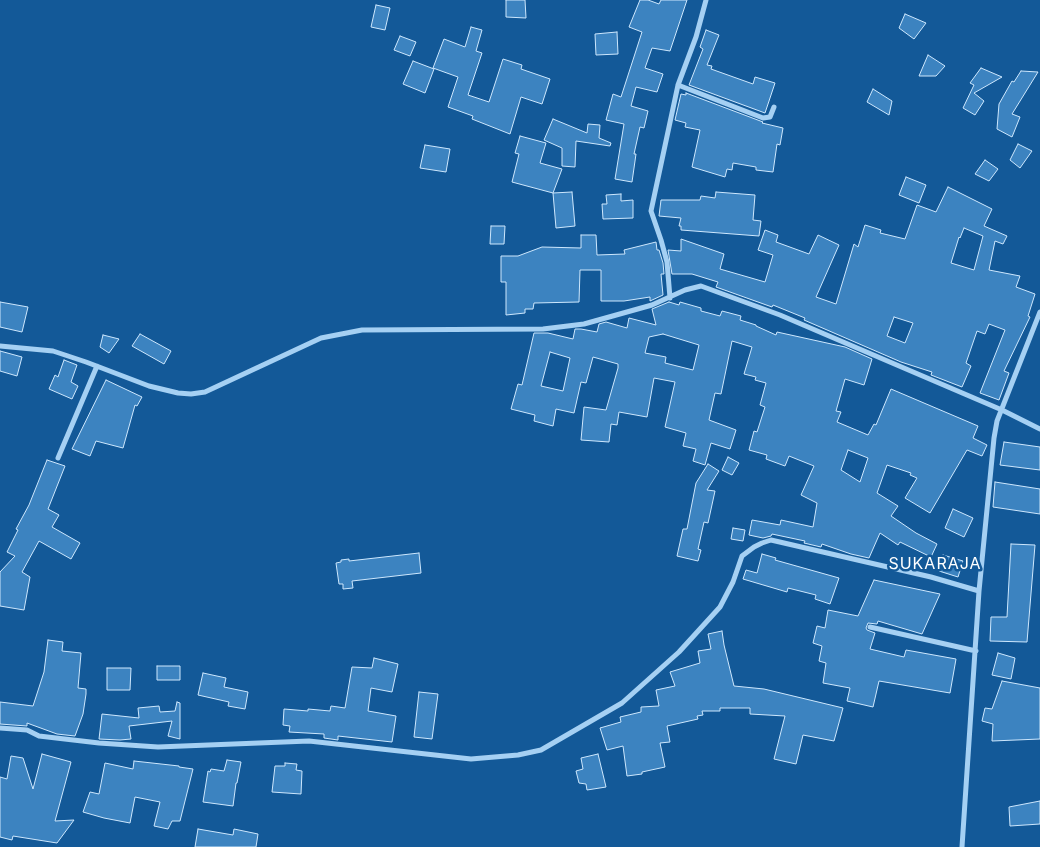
<!DOCTYPE html>
<style>
body{margin:0}
canvas{display:block;background:#135998}
</style>
<canvas width="1040" height="847"></canvas>
<script>
const ctx = document.querySelector('canvas').getContext('2d');
ctx.lineJoin = 'round';
function paint(path, color) {
  ctx.fillStyle = color;
  ctx.fill(path, 'evenodd');
}
function shape(rows) {
  const path = new Path2D();
  for (const r of rows) {
    path.moveTo(r[0], r[1]);
    for (let i = 2; i < r.length; i += 2) path.lineTo(r[i], r[i + 1]);
  }
  return path;
}
function stroke(path, color, width, dash) {
  ctx.strokeStyle = color;
  ctx.lineWidth = width;
  ctx.lineCap = dash ? 'butt' : 'round';
  ctx.setLineDash(dash || []);
  ctx.stroke(path);
}
function write(font, color, halo, rows, align = 'center') {
  ctx.font = font + ' Inter,sans-serif';
  ctx.lineWidth = 5;
  ctx.setLineDash([]);
  ctx.textBaseline = 'middle';
  ctx.strokeStyle = halo;
  ctx.fillStyle = color;
  for (const [text, x, y, turn = 0] of rows) {
    ctx.save();
    ctx.translate(x, y);
    ctx.rotate((+turn || 0) * Math.PI / 180);
    ctx.textAlign = isNaN(turn) ? turn : align;
    if (halo) ctx.strokeText(text, 0, 0);
    ctx.fillText(text, 0, 0);
    ctx.restore();
  }
}
const building = shape([
 [506,0,525,0,526,18,506,17,506,0],
 [640,0,648,0,659,4,661,0,687,0,670,51,652,48,645,68,663,74,657,92,636,87,631,106,648,111,644,128,640,127,634,154,636,154,632,182,615,179,624,124,606,120,613,94,621,97,642,32,629,27,640,0],
 [376,5,390,8,385,30,371,27,376,5],
 [905,14,926,23,914,39,899,28,905,14],
 [471,27,482,30,476,51,482,53,468,95,489,102,503,59,522,65,521,69,550,79,542,104,521,97,510,134,472,119,473,116,448,107,458,77,433,68,444,39,465,47,471,27],
 [706,30,719,35,707,65,712,66,711,69,753,84,755,77,775,83,765,113,689,85,703,49,700,47,706,30],
 [617,32,618,54,596,55,595,34,617,32],
 [400,36,416,42,410,56,394,50,400,36],
 [928,55,945,66,936,76,919,76,928,55],
 [413,61,434,69,425,93,403,84,413,61],
 [981,68,1002,77,974,93,984,101,975,115,963,108,974,85,970,83,981,68],
 [1021,71,1038,72,1012,114,1020,117,1012,137,997,129,999,104,1012,81,1014,82,1021,71],
 [873,89,892,101,889,115,867,102,873,89],
 [686,93,763,122,762,123,783,128,780,145,777,144,773,172,756,170,756,167,733,163,732,170,727,169,725,177,692,167,700,130,685,127,686,123,675,120,681,94,686,95,686,93],
 [553,119,587,133,588,124,600,125,599,138,611,143,610,146,576,141,575,167,562,166,562,148,544,140,553,119],
 [520,136,546,143,540,163,562,169,553,193,512,182,519,154,515,153,520,136],
 [1018,144,1032,151,1020,168,1010,160,1018,144],
 [425,145,450,149,446,172,420,168,425,145],
 [985,160,998,169,989,181,975,174,985,160],
 [906,177,926,185,919,203,899,195,906,177],
 [948,187,992,209,984,226,1007,236,1003,244,995,241,989,270,1020,276,1016,287,1035,294,1028,316,1030,317,1004,371,1009,373,999,400,980,393,1005,330,989,324,985,334,977,331,966,363,971,366,962,387,931,375,932,372,901,362,804,320,805,318,773,305,772,307,716,287,718,282,692,274,672,274,668,250,681,251,681,239,724,254,720,269,765,282,773,255,758,250,765,230,778,235,776,242,809,254,818,235,839,245,816,297,836,304,854,244,858,247,865,225,881,230,880,233,905,239,917,205,936,212,948,187],
 [964,228,983,236,974,270,951,263,959,237,960,238,964,228],
 [894,317,913,323,905,343,887,336,894,317],
 [572,192,575,226,556,228,553,193,572,192],
 [716,192,755,195,753,220,761,221,759,236,681,230,681,226,679,226,681,218,659,216,661,200,700,200,701,196,715,198,716,192],
 [621,194,621,201,633,200,633,218,603,219,602,204,607,204,606,195,621,194],
 [491,226,505,226,504,244,490,244,491,226],
 [581,235,596,235,597,255,625,254,624,250,656,242,657,250,659,250,663,263,664,274,661,274,663,295,650,301,650,297,624,301,601,301,601,270,580,270,579,302,534,303,533,309,525,309,525,313,506,315,506,282,501,282,501,256,518,256,542,247,581,248,581,235],
 [0,302,28,307,22,332,0,327,0,302],
 [669,302,679,305,680,302,701,308,701,311,720,316,722,311,741,316,740,320,756,325,756,326,776,335,777,332,845,347,872,359,864,385,845,379,836,411,841,412,837,422,868,435,874,424,876,425,891,389,978,426,973,438,987,445,982,456,967,450,930,513,905,498,917,478,910,475,911,473,887,465,877,493,898,506,891,516,916,533,937,544,931,557,900,542,898,545,880,533,869,558,851,554,822,544,821,547,804,543,805,541,772,534,771,536,763,538,749,535,752,520,780,525,781,520,813,527,817,503,801,495,814,466,789,456,785,466,766,459,767,455,749,450,754,431,757,432,765,407,760,405,766,383,755,380,756,377,744,374,752,347,732,341,721,394,715,393,709,420,736,430,730,449,711,443,705,465,693,461,696,449,683,446,686,433,665,427,675,382,654,378,647,417,619,412,617,425,611,424,609,442,581,440,584,407,606,410,618,368,618,364,593,357,586,383,581,382,574,413,556,409,553,426,534,421,535,415,511,409,518,384,522,385,534,333,548,333,573,339,575,329,581,329,597,332,599,324,606,322,627,328,629,318,656,325,652,309,669,302],
 [663,334,699,345,693,370,665,363,666,357,645,353,649,337,663,334],
 [550,352,570,358,563,391,541,386,550,352],
 [848,450,868,458,860,482,841,470,848,450],
 [140,334,171,351,164,364,132,346,140,334],
 [103,335,119,339,109,353,100,347,103,335],
 [0,351,22,357,17,376,0,371,0,351],
 [64,360,77,365,71,382,78,386,72,399,49,389,55,375,58,377,64,360],
 [106,380,142,397,137,406,135,405,123,448,96,441,90,456,72,449,106,380],
 [1004,442,1040,447,1040,470,1000,465,1004,442],
 [728,457,739,463,732,475,722,470,728,457],
 [47,460,65,466,48,509,59,515,52,527,80,543,71,559,39,541,22,572,30,577,24,610,0,606,0,572,15,556,7,552,18,530,16,529,29,505,47,460],
 [708,464,719,471,707,490,715,491,708,523,704,522,698,549,701,550,698,561,677,556,683,529,687,529,696,483,708,464],
 [995,482,1040,489,1040,514,993,507,995,482],
 [953,509,973,518,964,537,945,528,953,509],
 [733,528,745,530,743,541,731,539,733,528],
 [1011,544,1035,545,1027,642,990,641,991,617,1007,617,1011,544],
 [419,553,421,573,352,581,353,588,343,589,343,584,339,584,336,563,341,562,341,560,349,559,349,561,419,553],
 [762,554,776,558,775,560,839,578,830,604,815,599,816,595,788,588,787,592,743,579,746,570,757,573,762,554],
 [943,555,963,561,958,577,939,571,943,555],
 [874,580,940,594,922,634,878,621,877,624,868,623,866,628,867,630,875,633,870,649,904,657,906,650,956,659,950,693,879,681,873,707,847,701,850,688,823,683,826,663,819,661,822,646,813,643,817,626,825,628,828,610,858,616,874,580],
 [722,631,724,645,734,686,764,689,843,708,834,741,803,735,796,764,774,759,785,716,750,714,750,708,720,708,720,711,702,711,703,715,697,716,698,719,667,726,670,742,660,743,665,767,642,772,642,774,627,776,623,746,607,750,600,728,621,722,620,717,641,712,641,707,659,706,656,690,675,686,670,672,700,663,698,651,711,649,708,634,722,631],
 [48,640,63,642,62,651,81,653,78,688,86,689,86,694,83,714,75,736,57,734,27,723,27,726,0,724,0,702,33,706,44,672,48,640],
 [998,653,1015,658,1011,679,992,675,998,653],
 [374,658,398,664,392,692,371,688,368,711,396,716,392,742,338,736,338,740,324,738,324,734,289,732,290,726,283,725,284,709,308,711,308,709,330,711,331,706,345,708,352,667,372,668,374,658],
 [157,666,180,666,180,680,157,680,157,666],
 [107,668,131,668,130,690,107,690,107,668],
 [203,673,226,678,224,687,248,692,245,709,228,706,229,702,198,695,203,673],
 [1002,681,1040,688,1040,739,992,741,993,724,982,721,985,708,992,709,1002,681],
 [419,692,438,694,432,739,414,737,419,692],
 [177,702,180,703,180,739,168,736,172,721,129,726,131,739,120,740,99,739,102,714,139,718,138,708,159,706,160,712,175,711,177,702],
 [42,754,71,762,55,821,74,820,57,843,13,836,12,840,0,837,0,777,7,779,11,756,23,758,33,789,42,754],
 [598,754,606,787,587,790,586,784,579,783,576,771,583,769,581,758,598,754],
 [227,760,241,762,237,783,236,783,233,806,203,802,208,771,210,772,211,769,224,771,227,760],
 [134,761,179,766,179,767,193,769,180,821,172,821,168,829,154,826,160,802,135,797,130,823,104,818,83,812,90,792,99,794,105,763,133,769,134,761],
 [285,763,297,764,296,770,302,771,301,794,272,792,275,766,285,766,285,763],
 [1040,801,1040,824,1010,826,1009,807,1040,801],
 [198,829,233,835,234,829,258,834,256,847,195,847,198,829]
]);
const minor = shape([
 [678,85,763,118,770,117,774,107],
 [670,298,667,262,661,240,651,211,678,85,696,37,706,0],
 [0,346,53,351,86,362,149,386,178,393,191,394,205,392,321,338,362,330,543,329,584,324,652,305,685,290,701,286,780,315,1002,410,1040,429],
 [58,458,97,366],
 [870,627,976,651],
 [0,728,27,730,39,736,99,743,158,747,309,741,471,759,518,755,541,750,622,703,679,652,720,607,733,582,742,556,754,547,762,543,771,540,931,577,979,591],
 [962,847,979,591,994,438,997,421,1040,312]
]);
const quarterNames = [
 ["SUKARAJA",935,564]
];
paint(building, '#3c83c0');
stroke(building, '#cde7fd', 1);
stroke(minor, '#a5d0f3', 5);
ctx.letterSpacing = '1px';
write('16px', '#fff', '#135998', quarterNames);
ctx.letterSpacing = '0px';
</script>
